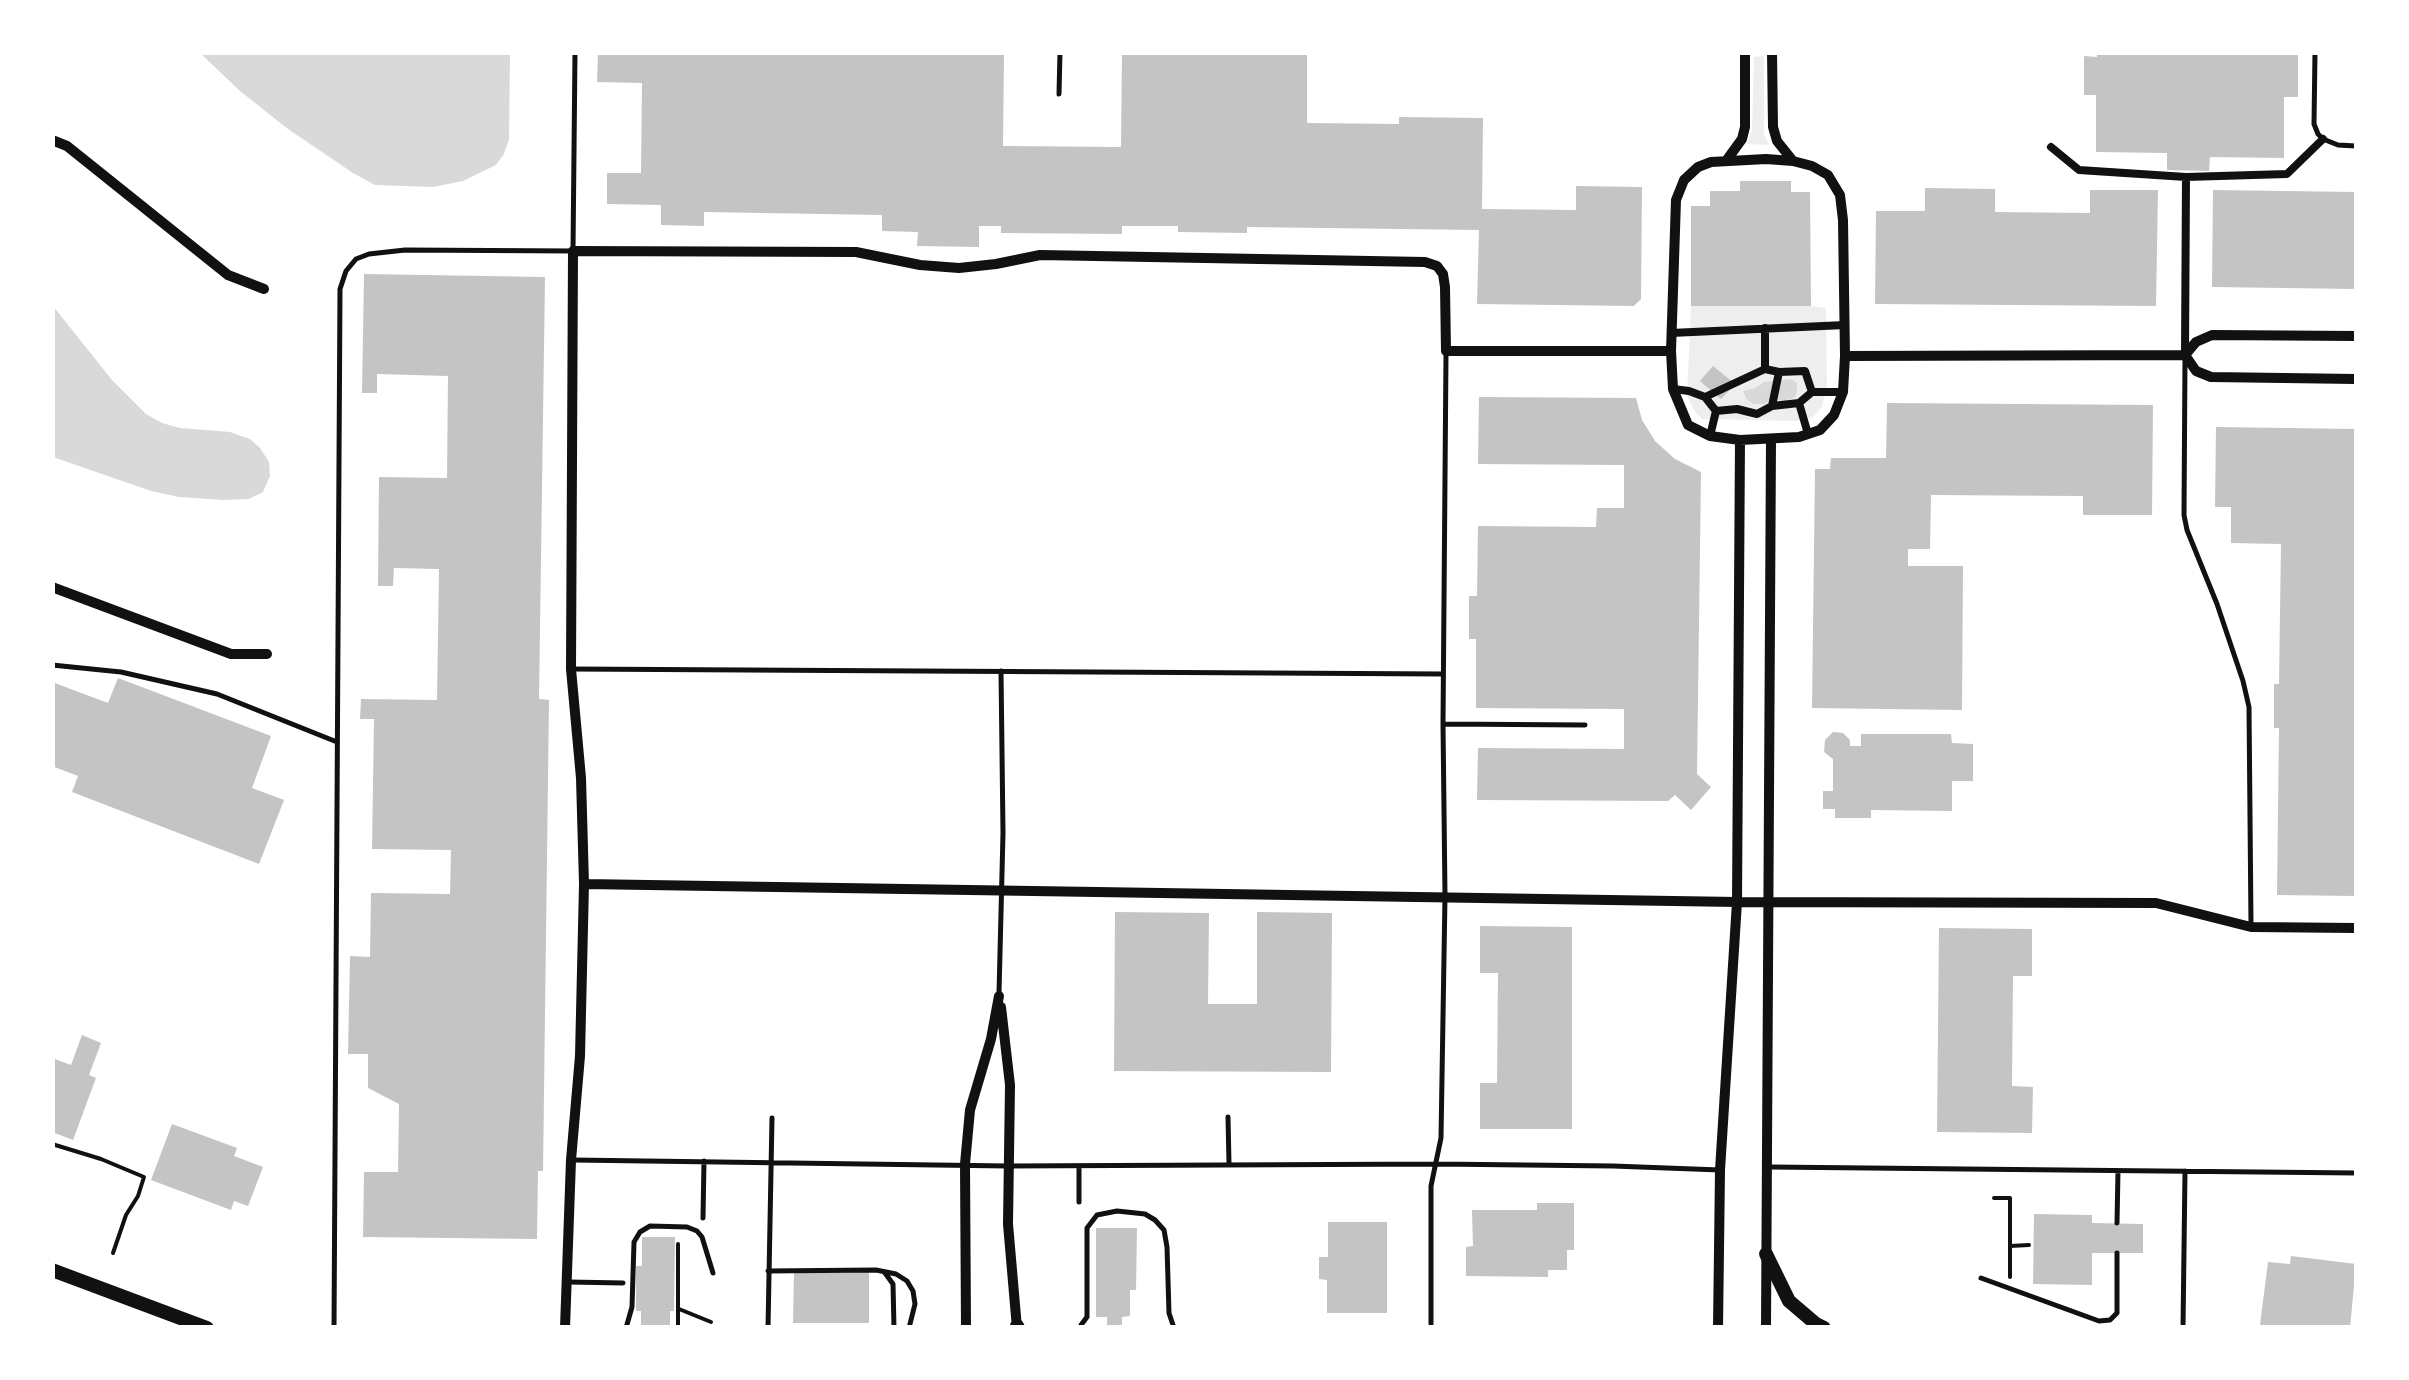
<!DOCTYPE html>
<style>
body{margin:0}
#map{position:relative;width:2409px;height:1380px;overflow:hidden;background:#fff;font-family:"Varela Round",sans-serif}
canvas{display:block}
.frame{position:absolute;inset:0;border:55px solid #fff;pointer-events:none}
</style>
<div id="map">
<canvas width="2409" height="1380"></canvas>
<div class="frame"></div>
</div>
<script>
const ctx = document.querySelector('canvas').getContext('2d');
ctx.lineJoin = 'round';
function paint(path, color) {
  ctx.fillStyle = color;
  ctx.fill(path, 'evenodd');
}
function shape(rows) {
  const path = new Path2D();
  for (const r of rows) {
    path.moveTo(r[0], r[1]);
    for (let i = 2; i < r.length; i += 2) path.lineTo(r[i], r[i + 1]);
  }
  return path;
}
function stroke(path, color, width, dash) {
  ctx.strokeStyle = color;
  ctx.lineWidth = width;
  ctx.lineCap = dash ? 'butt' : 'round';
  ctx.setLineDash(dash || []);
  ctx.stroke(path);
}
const green = shape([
 [1764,56,1764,134,1769,145,1747,144,1752,130,1754,57],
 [1691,306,1811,306,1826,308,1827,387,1822,406,1813,417,1796,421,1702,419,1696,413,1687,396]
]);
const water = shape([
 [200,53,510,53,509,139,504,154,496,165,463,181,433,187,375,185,353,173,288,129,240,91],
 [53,306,112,380,146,414,162,423,180,428,230,432,250,439,260,448,269,462,270,476,263,492,249,499,223,500,179,497,151,491,53,457],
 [1791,379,1797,383,1797,391,1795,397,1785,401,1775,399,1763,404,1753,404,1746,398,1743,391,1755,388,1764,382]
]);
const building = shape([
 [598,52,1004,52,1003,146,1121,147,1122,52,1307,52,1307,123,1399,124,1399,117,1483,118,1482,209,1576,210,1576,186,1642,187,1641,299,1634,306,1477,304,1479,230,1247,227,1247,233,1178,232,1178,226,1122,226,1122,234,1001,233,1001,226,979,226,979,247,917,246,918,232,882,231,882,215,704,212,704,226,661,225,661,205,607,204,607,173,641,173,642,83,597,82],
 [2097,52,2298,52,2298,97,2284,97,2284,158,2210,157,2209,171,2167,170,2167,153,2096,152,2096,95,2084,95,2084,56,2097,57],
 [1740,181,1791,181,1791,192,1810,192,1811,306,1691,306,1691,206,1710,206,1710,191,1740,191],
 [1925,188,1995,189,1995,212,2090,213,2090,190,2158,190,2156,306,1875,304,1876,211,1925,211],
 [2213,190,2356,192,2356,289,2212,287],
 [364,274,545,277,539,699,549,700,543,1171,538,1171,537,1239,363,1237,364,1172,398,1172,399,1104,368,1088,368,1054,348,1054,350,956,370,957,371,893,450,894,451,850,372,849,374,719,360,719,361,699,437,700,439,569,394,568,393,586,378,586,379,477,447,478,448,376,377,374,377,393,362,393],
 [1713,366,1735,384,1721,399,1700,381],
 [1479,397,1636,398,1642,420,1655,441,1675,459,1701,472,1697,774,1711,787,1691,810,1675,795,1668,801,1477,800,1478,748,1624,749,1624,709,1476,708,1476,639,1469,639,1469,596,1477,596,1478,526,1596,527,1597,508,1624,508,1624,465,1478,464],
 [1887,403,2153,405,2152,515,2083,515,2083,496,1931,495,1930,549,1908,549,1908,566,1963,566,1962,710,1812,708,1815,469,1830,469,1831,458,1886,458],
 [2216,427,2356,429,2356,896,2277,895,2279,728,2274,728,2274,684,2279,684,2281,544,2231,543,2231,507,2215,507],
 [118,678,271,736,252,788,284,800,259,864,72,792,78,776,52,766,52,682,108,703],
 [1833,732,1843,733,1850,740,1850,746,1861,746,1861,734,1951,734,1952,743,1973,744,1973,781,1952,781,1952,811,1871,810,1871,818,1835,818,1835,809,1823,809,1823,791,1833,791,1833,759,1824,752,1825,740],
 [1115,912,1209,913,1208,1004,1257,1004,1257,912,1332,913,1331,1072,1114,1071],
 [1480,926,1572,927,1572,1129,1480,1129,1480,1083,1497,1083,1498,973,1480,973],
 [1939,928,2032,929,2032,976,2013,976,2012,1086,2033,1087,2032,1133,1937,1132],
 [82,1035,101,1043,89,1075,96,1078,73,1140,52,1132,52,1058,71,1065],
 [172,1124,237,1148,234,1156,263,1167,248,1206,234,1201,231,1210,151,1180],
 [1537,1203,1574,1203,1574,1250,1567,1250,1567,1270,1548,1270,1548,1277,1466,1276,1466,1247,1473,1246,1472,1210,1537,1210],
 [2034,1214,2092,1215,2092,1223,2143,1224,2143,1253,2092,1253,2092,1285,2033,1284],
 [1328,1222,1387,1222,1387,1313,1327,1313,1327,1280,1319,1279,1319,1257,1328,1257],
 [1096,1228,1137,1228,1136,1290,1130,1290,1130,1316,1122,1317,1122,1325,1107,1325,1107,1317,1096,1317],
 [642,1237,675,1237,674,1311,670,1311,670,1328,641,1327,641,1311,636,1311,636,1266,642,1266],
 [2291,1256,2356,1264,2350,1328,2269,1328,2260,1325,2268,1262,2290,1264],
 [794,1271,869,1272,869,1323,793,1323]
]);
const path = shape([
 [52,1144,101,1159,144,1177,138,1196,126,1215,113,1253],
 [1994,1198,2010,1198,2010,1277],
 [2010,1246,2029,1245],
 [679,1309,711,1322],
 [678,1328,678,1244]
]);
const service = shape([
 [2315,52,2314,124,2318,134,2323,139,2338,145,2356,146],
 [1059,94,1060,52],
 [2185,358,2184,515,2187,530,2217,604,2243,681,2249,707,2251,925],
 [52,665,121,672,217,694,337,742],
 [571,669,1443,674],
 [1443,724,1585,725],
 [999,993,1003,833,1001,671],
 [1228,1117,1229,1164],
 [573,1160,1008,1166,1437,1164,1613,1166,1720,1170],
 [1079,1166,1079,1202],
 [1770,1167,2356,1173],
 [703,1218,704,1161],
 [2117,1223,2118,1171],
 [768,1271,876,1270,896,1274,907,1281,913,1291,915,1304,909,1328],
 [885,1273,893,1284,894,1328],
 [1981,1278,2099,1321,2110,1320,2117,1313,2117,1253],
 [569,1282,623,1283],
 [1081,1325,1087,1317,1087,1228,1097,1215,1117,1211,1145,1214,1155,1220,1164,1230,1167,1247,1169,1313,1174,1328],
 [334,1328,340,289,346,271,356,259,369,254,405,250,573,251,575,52],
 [626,1328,632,1307,634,1242,640,1232,650,1226,687,1227,697,1231,702,1237,713,1273],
 [768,1328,772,1118],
 [1431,1328,1431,1186,1441,1138,1445,896,1443,724,1446,354],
 [2183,1328,2185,1171]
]);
const pedestrian = shape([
 [2051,147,2079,170,2186,177,2287,174,2323,139],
 [1765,328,1765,369,1779,372,1805,371,1812,392],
 [1671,333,1845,325],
 [2185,355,2186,177],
 [1673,389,1689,391,1705,397,1716,411,1737,409,1757,414,1772,406,1799,403,1812,392,1843,392],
 [1705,397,1765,369],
 [1799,403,1808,434],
 [1772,406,1779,372],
 [1710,436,1716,411]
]);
const minor = shape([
 [1772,52,1773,127,1777,141,1793,161],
 [52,140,67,146,228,275,264,289],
 [1766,159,1793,161,1812,166,1828,175,1840,195,1843,220,1845,356,1843,392,1834,415,1820,430,1799,437,1740,440,1710,436,1688,425,1673,389,1671,351,1676,200,1684,180,1698,167,1711,162,1766,159],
 [1726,161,1742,139,1745,127,1745,52],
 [2185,355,2196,371,2211,377,2356,379],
 [1845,356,2185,355,2196,342,2212,335,2356,336],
 [52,587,231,654,267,654],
 [584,884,1737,902,2156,903,2251,927,2356,928],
 [1001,1007,1010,1085,1008,1224,1017,1328],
 [565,1328,571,1160,580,1056,584,884,581,778,571,669,573,251,856,252,920,265,959,268,996,264,1040,255,1425,262,1437,266,1443,274,1445,287,1446,351,1671,351],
 [966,1328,965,1164,970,1110,991,1039,999,996],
 [1718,1328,1720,1170,1737,902,1740,440],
 [1766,1328,1771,440]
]);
const secondary = shape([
 [1766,1254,1789,1301,1816,1324,1824,1328],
 [52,1270,207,1328],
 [1017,1326,1018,1328]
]);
paint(green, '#eee');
paint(water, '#d9d9d9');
paint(building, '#c4c4c4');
stroke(path, '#111', 4);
stroke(service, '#111', 5);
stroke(pedestrian, '#111', 8);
stroke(minor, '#111', 10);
stroke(secondary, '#111', 14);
</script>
